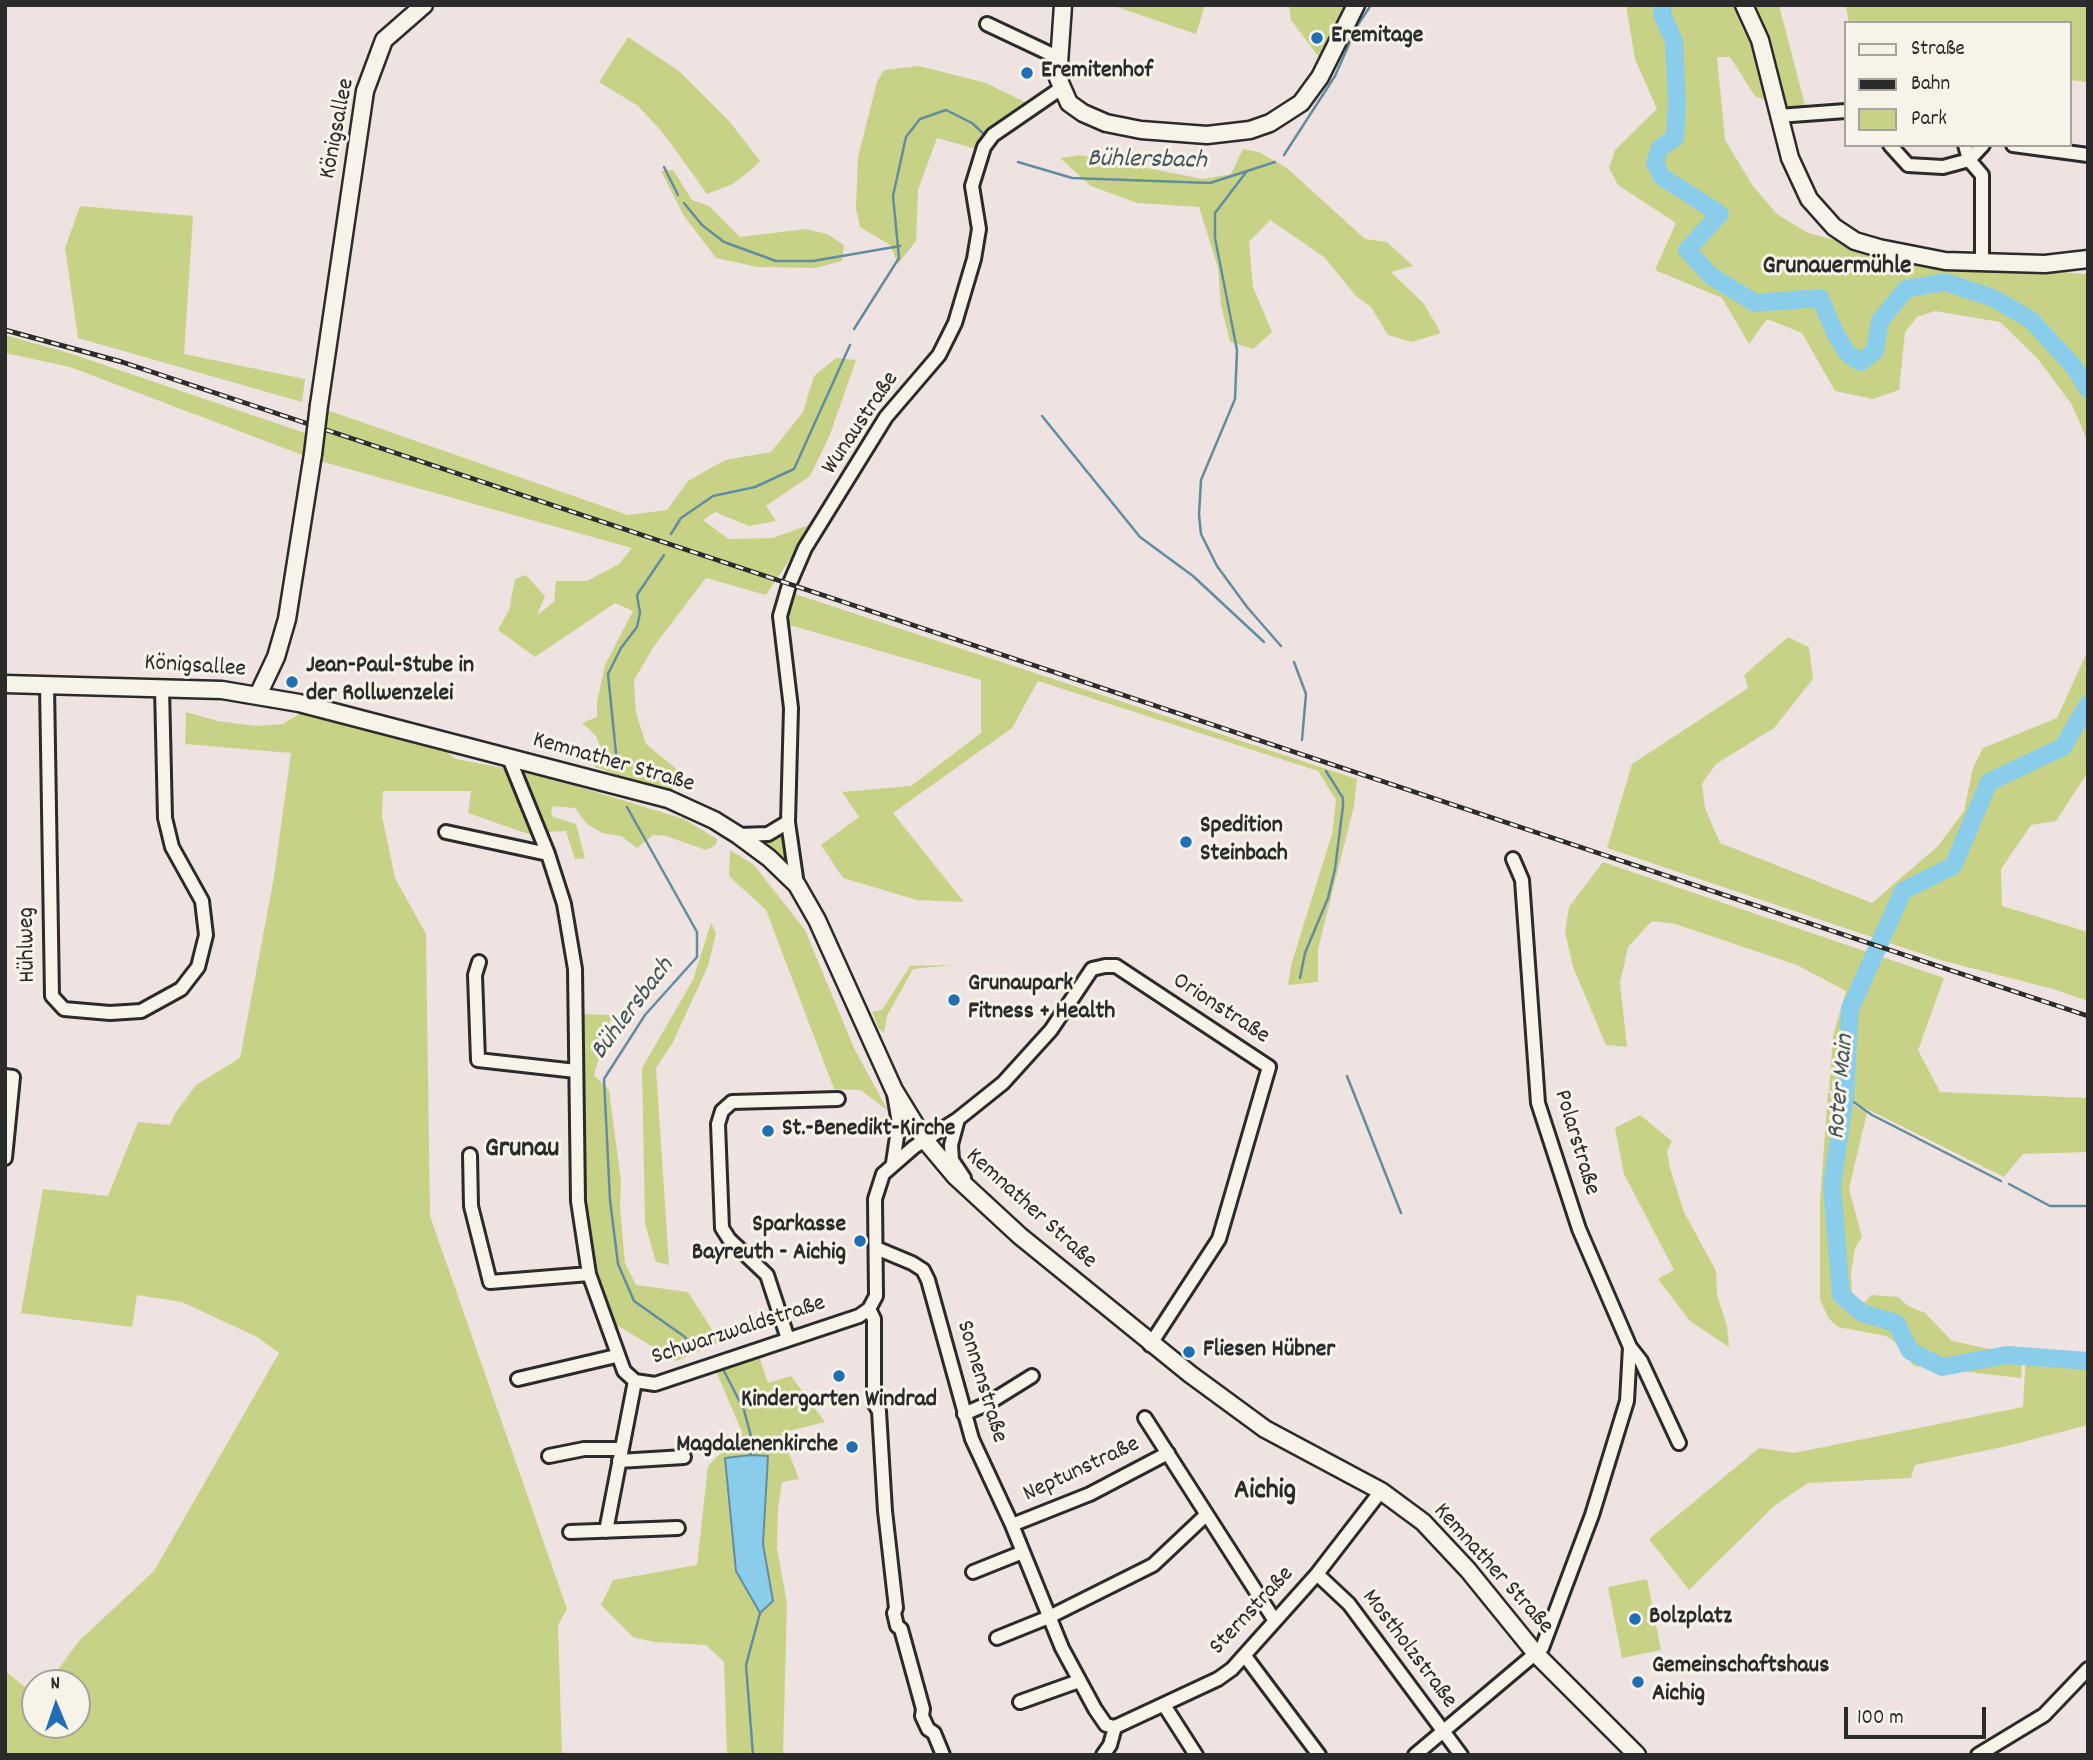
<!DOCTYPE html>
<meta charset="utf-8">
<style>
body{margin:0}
#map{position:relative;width:2093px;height:1760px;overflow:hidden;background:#eee3e1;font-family:Dekko,sans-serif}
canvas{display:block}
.frame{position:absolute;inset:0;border:7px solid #2b2b2b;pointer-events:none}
.legend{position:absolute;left:1844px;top:21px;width:228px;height:126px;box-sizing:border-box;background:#f7f3e8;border:2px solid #a5a39c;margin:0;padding:9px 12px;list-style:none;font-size:21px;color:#2b2b2b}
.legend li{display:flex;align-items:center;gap:14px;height:35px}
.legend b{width:35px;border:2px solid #a5a39c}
.north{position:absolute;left:21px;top:1669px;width:70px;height:70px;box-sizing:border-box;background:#f7f3e8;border:2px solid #a5a39c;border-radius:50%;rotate:358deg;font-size:19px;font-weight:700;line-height:28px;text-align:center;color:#2b2b2b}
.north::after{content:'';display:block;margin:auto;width:24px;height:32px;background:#1f6fb2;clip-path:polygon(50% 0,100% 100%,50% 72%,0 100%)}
.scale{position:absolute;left:1844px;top:1707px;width:142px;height:32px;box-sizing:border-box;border:4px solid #2b2b2b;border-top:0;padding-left:9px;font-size:21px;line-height:24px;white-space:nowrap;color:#2b2b2b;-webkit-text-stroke:5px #f7f3e8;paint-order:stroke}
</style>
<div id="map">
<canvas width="2093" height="1760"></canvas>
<div class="frame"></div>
<ul class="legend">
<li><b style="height:9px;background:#f7f3e8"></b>Straße</li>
<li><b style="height:9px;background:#2b2b2b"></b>Bahn</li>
<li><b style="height:19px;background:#c8d286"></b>Park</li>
</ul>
<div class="north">N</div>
<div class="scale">100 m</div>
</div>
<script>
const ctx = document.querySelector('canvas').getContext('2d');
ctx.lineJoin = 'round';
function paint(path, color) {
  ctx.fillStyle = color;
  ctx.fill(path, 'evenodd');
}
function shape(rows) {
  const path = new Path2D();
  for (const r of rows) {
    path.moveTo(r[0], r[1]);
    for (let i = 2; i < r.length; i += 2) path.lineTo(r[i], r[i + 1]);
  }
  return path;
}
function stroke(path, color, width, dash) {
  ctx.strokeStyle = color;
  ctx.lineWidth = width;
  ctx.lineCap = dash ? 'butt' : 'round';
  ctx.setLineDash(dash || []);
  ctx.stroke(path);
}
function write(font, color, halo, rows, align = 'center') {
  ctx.font = font + ' Dekko,sans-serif';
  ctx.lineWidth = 6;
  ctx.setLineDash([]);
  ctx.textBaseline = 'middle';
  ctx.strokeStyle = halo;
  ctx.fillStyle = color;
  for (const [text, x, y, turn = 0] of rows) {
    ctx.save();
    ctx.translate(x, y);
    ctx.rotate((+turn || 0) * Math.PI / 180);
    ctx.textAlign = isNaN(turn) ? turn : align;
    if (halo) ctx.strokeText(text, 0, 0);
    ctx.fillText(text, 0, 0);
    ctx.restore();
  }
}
const green = shape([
 [1111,5,1205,5,1196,34],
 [1289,5,1353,5,1318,56,1291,20],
 [1626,5,1735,5,1746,22,1755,47,1767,101,1755,96,1730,57,1717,57,1725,140,1753,186,1777,214,1808,233,1922,263,2088,274,2088,442,2072,405,2038,359,2000,322,1935,311,1917,317,1905,332,1899,390,1873,399,1835,391,1802,333,1767,319,1749,344,1722,298,1655,270,1676,223,1618,185,1609,168,1615,150,1657,109,1635,59],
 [1752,5,1779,5,1806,109,1780,109],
 [1841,5,2088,5,2088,82,2070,80,2070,23,1849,23,1846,6],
 [628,37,679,71,729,121,760,161,752,169,733,184,707,194,663,133,638,106,599,82],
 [919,66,986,83,1033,106,980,150,937,138,918,190,916,241,898,264,890,245,860,227,856,208,858,157,877,82,884,70],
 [1243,149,1259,152,1287,168,1365,239,1387,242,1413,266,1391,272,1424,304,1441,333,1412,342,1388,335,1371,307,1356,296,1324,257,1270,220,1249,242,1253,287,1272,332,1253,349,1230,342,1221,305,1218,268,1199,207,1137,203,1091,186,1060,158,1080,155,1203,179,1231,174],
 [673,170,692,200,709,206,740,237,806,229,827,234,844,245,842,261,815,268,758,267,716,258,684,216,661,171],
 [80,206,193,216,184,354,305,379,302,402,78,338,65,248],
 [5,335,72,354,308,434,305,456,70,367,5,353],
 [836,358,856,360,829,437,810,476,766,506,776,521,749,526,715,512,703,520,729,539,773,538,814,523,766,595,706,578,654,646,634,680,636,713,646,744,680,772,670,793,595,767,592,755,601,748,596,736,582,723,597,717,597,702,605,665,633,611,615,603,535,657,498,630,509,610,515,579,526,575,545,596,537,615,554,602,556,581,587,581,619,564,632,548,320,461,327,410,628,515,667,510,688,481,725,460,771,452,803,412,814,376],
 [792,593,1357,779,1354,806,1318,949,1318,982,1288,985,1292,962,1332,834,1336,800,1318,771,1038,681,1012,728,893,813,964,902,917,900,843,878,821,845,859,817,842,792,911,786,981,733,981,680,789,625,787,610],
 [1788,637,1809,647,1813,679,1774,728,1716,764,1702,784,1705,808,1720,843,1872,903,1938,846,1964,811,1973,768,1983,748,2057,718,2088,650,2088,772,2056,821,2031,825,2001,869,2002,906,2088,932,2088,1001,2053,989,1940,960,1607,848,1632,764,1748,688,1744,675],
 [186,712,218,721,255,726,283,724,301,713,435,744,456,759,503,768,511,774,529,823,531,835,468,813,471,791,383,791,382,816,395,878,426,934,430,1216,567,1609,558,1625,562,1755,5,1755,5,1671,35,1695,35,1725,77,1725,77,1683,48,1683,79,1641,154,1571,279,1353,257,1337,182,1302,137,1295,132,1327,21,1313,43,1189,108,1196,138,1122,170,1125,176,1112,196,1085,240,1058,274,877,291,753,185,744],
 [530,772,684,819,717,839,716,845,706,850,666,836,653,835,637,848,621,836,602,833,587,824,575,808,553,806,551,811,553,817,576,824,585,858,575,859,566,831,548,832,539,822,523,773],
 [785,826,791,862,787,867,754,836],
 [730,850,754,865,805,930,854,1048,888,1111,861,1090,834,1089,766,910,729,876],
 [1603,862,1944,978,1918,1050,1940,1092,2088,1098,2088,1152,2023,1154,2004,1177,1829,1090,1833,1036,1846,991,1797,965,1675,924,1652,921,1628,947,1620,983,1627,1047,1606,1045,1573,967,1565,931,1569,907],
 [711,923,716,933,708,966,672,1044,656,1068,669,1265,656,1262,645,1224,642,1068,693,980],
 [953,965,913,969,887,1016,884,1033,879,1029,872,1012,882,1010,910,966],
 [582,1014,612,1015,594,1075,609,1090,621,1181,620,1208,625,1263,636,1285,688,1292,720,1342,676,1361,610,1321,594,1271,584,1203],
 [1828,1092,1867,1112,1849,1189,1862,1237,1855,1248,1851,1273,1852,1292,1859,1302,1866,1302,1871,1295,1898,1297,1908,1306,1925,1313,1952,1341,1999,1351,2023,1351,2021,1378,1914,1366,1895,1342,1886,1336,1838,1327,1829,1319,1820,1300,1820,1201],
 [1640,1115,1672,1141,1667,1152,1670,1168,1684,1212,1716,1271,1717,1295,1727,1326,1729,1347,1690,1321,1658,1279,1674,1270,1624,1174,1615,1128],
 [758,1353,768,1383,791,1376,825,1422,781,1433,799,1479,782,1482,778,1509,777,1548,787,1603,783,1755,727,1755,724,1662,706,1645,654,1642,633,1637,601,1605,613,1580,697,1565,708,1466,742,1432,715,1369],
 [2026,1354,2088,1354,2088,1425,2007,1446,1915,1465,1911,1478,1808,1483,1774,1506,1689,1590,1649,1539,1759,1448,1794,1453,2023,1407],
 [1647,1579,1661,1650,1622,1658,1608,1587]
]);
const water = shape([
 [751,1455,768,1456,763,1544,773,1601,760,1613,736,1571,725,1458,751,1455]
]);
const stream = shape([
 [1284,155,1335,76,1357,26,1371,5],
 [1018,162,1072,178,1210,183,1275,162],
 [664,167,678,195],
 [1247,171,1215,213,1215,238,1237,350,1235,399,1201,480,1199,515,1201,534,1217,566,1247,607,1281,646],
 [684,203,702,225,724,242,776,261,813,261,900,246],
 [854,329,899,258,893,196,906,137,920,119,946,110,972,123,986,136],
 [1042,416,1140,537,1193,576,1264,642],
 [671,534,681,518,713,496,755,487,794,469,850,345],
 [1294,662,1306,694,1302,740],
 [617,763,608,674,621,648,637,627,640,613,637,595,664,555],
 [627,807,697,932,697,957,645,1015,604,1079,610,1200,618,1264,634,1301,685,1337,692,1348],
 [1300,978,1305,953,1328,898,1335,869,1343,806,1343,798,1326,771],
 [1347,1076,1401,1213],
 [1845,1096,1872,1115,2001,1181],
 [2009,1184,2050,1206,2088,1206],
 [723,1369,744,1410,752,1440],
 [749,1445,751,1455],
 [753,1755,746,1665,760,1613]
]);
const river = shape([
 [1663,5,1662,14,1674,41,1677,102,1675,138,1660,148,1655,163,1662,177,1720,214,1687,250,1711,276,1755,303,1820,298,1836,335,1848,354,1861,362,1875,351,1880,321,1906,289,1945,282,1993,298,2031,320,2074,367,2088,389],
 [2088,704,2063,747,1989,782,1953,866,1903,891,1850,1009,1845,1096,1832,1186,1841,1295,1862,1313,1896,1323,1910,1351,1942,1367,2007,1355,2088,1361]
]);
const street = shape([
 [987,24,1057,57],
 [1778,116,1846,111],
 [1890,145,1908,165,1943,167,1969,160,1983,145],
 [1965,145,1969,160,1982,175,1982,255],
 [2013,145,2088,155],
 [47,685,52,996,64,1009,110,1013,141,1011,181,989,198,967,206,935,202,901,172,847,165,818,162,688],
 [509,758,548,854,564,904,575,969,578,1201,589,1274,624,1371,635,1381,655,1384,859,1316,869,1309,876,1296,875,1199,883,1174,914,1147,958,1119,1003,1083,1051,1030,1092,969,1105,966,1116,966,1269,1067,1219,1239,1150,1345],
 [446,832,548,854],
 [738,835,768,834,788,822],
 [797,885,788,822,791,708,780,616,789,585,805,548,886,417,939,355,955,323,974,259,979,229,972,186,984,147,993,135,1060,89],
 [479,962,475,975,478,1060,576,1071],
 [5,1076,13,1077,5,1158],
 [958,1119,951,1145,952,1160,964,1178],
 [470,1155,471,1206,490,1282,589,1274],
 [893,1163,899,1123,894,1094],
 [876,1248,912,1263,923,1270,928,1280,972,1439,1012,1525,1062,1648,1095,1709,1106,1725,1115,1727],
 [869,1309,874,1319,874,1403,879,1411,885,1511,896,1608,894,1613,897,1626,901,1629,923,1709,922,1716,928,1729,934,1733,943,1755],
 [788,1339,767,1275,729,1239,722,1228,718,1124,722,1111,732,1102,838,1099],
 [1630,1347,1641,1361,1679,1443],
 [518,1379,616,1356],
 [964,1414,987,1404,1032,1376],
 [1145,1418,1275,1621],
 [549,1456,584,1449,622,1449],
 [619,1461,684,1457],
 [1012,1525,1090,1494,1168,1453],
 [606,1531,635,1381],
 [570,1532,678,1528],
 [973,1572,1023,1552],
 [1317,1574,1349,1604,1461,1755],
 [997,1638,1049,1617,1153,1565,1206,1515],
 [1245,1656,1319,1755],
 [1020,1702,1079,1681],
 [1164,1705,1196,1755],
 [1115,1727,1218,1679,1232,1669,1317,1574,1381,1491],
 [1103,1755,1110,1745,1115,1727],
 [1415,1755,1542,1648,1592,1515,1627,1401,1630,1347,1579,1229,1538,1103,1522,880,1513,859],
 [1978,1755,2044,1715,2088,1669]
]);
const secondary = shape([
 [1063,5,1058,78,1069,103,1083,113,1106,123,1141,130,1207,135,1250,130,1270,123,1301,103,1320,77,1356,5],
 [1744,5,1760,40,1790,158,1809,199,1834,227,1855,241,1879,248,1945,261,2045,264,2088,259],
 [319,405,365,91,384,40,424,5],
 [5,684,222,690,299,703,668,799,714,820,738,835,769,858,797,885,817,920,894,1090,924,1139,955,1176,1020,1236,1190,1374,1265,1429,1381,1491,1423,1522,1468,1570,1537,1655,1637,1755],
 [258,695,276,657,287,619,313,454]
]);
const rail = shape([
 [5,330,122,362,2088,1016]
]);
const secondaryBridge = shape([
 [313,454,319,405]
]);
const markers = [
 [1317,38,7,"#1f6fb2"],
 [1027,73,7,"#1f6fb2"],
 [292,682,7,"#1f6fb2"],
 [1186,842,7,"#1f6fb2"],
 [954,1000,7,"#1f6fb2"],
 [768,1131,7,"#1f6fb2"],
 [860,1241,7,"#1f6fb2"],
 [1189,1352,7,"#1f6fb2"],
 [839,1376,7,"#1f6fb2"],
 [852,1447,7,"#1f6fb2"],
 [1635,1619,7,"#1f6fb2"],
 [1638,1682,7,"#1f6fb2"]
];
const poiNames = [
 ["Eremitage",1331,38],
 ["Eremitenhof",1041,73],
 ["Jean-Paul-Stube in",306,668],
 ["der Rollwenzelei",306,696],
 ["Spedition",1200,828],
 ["Steinbach",1200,856],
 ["Grunaupark",968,986],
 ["Fitness + Health",968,1014],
 ["St.-Benedikt-Kirche",782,1131],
 ["Sparkasse",846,1227,"right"],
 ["Bayreuth - Aichig",846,1255,"right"],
 ["Fliesen Hübner",1203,1352],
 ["Kindergarten Windrad",839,1402,"center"],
 ["Magdalenenkirche",838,1447,"right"],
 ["Bolzplatz",1649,1619],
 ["Gemeinschaftshaus",1652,1668],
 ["Aichig",1652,1696]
];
const streetNames = [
 ["Königsallee",339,129,-79],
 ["Wunaustraße",862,424,-56],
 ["Königsallee",195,668,4],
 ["Kemnather Straße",613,764,16],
 ["Hühlweg",29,945,-91],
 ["Orionstraße",1220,1010,33],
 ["Polarstraße",1575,1143,73],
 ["Kemnather Straße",1030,1210,42],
 ["Schwarzwaldstraße",739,1332,-18],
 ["Sonnenstraße",980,1382,73],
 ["Neptunstraße",1082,1471,-25],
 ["Kemnather Straße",1492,1570,48],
 ["Sternstraße",1253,1612,-47],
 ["Mostholzstraße",1408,1650,53]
];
const waterNames = [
 ["Bühlersbach",1147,162,1],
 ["Bühlersbach",634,1010,-53],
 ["Roter Main",1843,1087,-85]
];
const neighbourhoodNames = [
 ["Grunauermühle",1837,268]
];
const quarterNames = [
 ["Grunau",522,1151],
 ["Aichig",1265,1493]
];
paint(green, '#c8d286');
paint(water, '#89cdea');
stroke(water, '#638c9e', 2);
stroke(stream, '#638c9e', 2.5);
stroke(river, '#89cdea', 18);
stroke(street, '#2b2b2b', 18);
stroke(secondary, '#2b2b2b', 21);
stroke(street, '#f7f3e8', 12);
stroke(secondary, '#f7f3e8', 16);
stroke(rail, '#2b2b2b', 5);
stroke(rail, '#f7f3e8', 2.5, [8]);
stroke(secondaryBridge, '#2b2b2b', 21, []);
stroke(secondaryBridge, '#f7f3e8', 16);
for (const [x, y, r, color] of markers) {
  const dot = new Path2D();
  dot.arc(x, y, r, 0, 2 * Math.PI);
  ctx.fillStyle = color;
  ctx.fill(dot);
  stroke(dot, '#f7f3e8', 2.5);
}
write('bold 24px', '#2b2b2b', '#f7f3e8', poiNames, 'left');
write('24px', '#2b2b2b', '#f7f3e8', streetNames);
write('italic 26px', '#42545b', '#f7f3e8', waterNames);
write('bold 26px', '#2b2b2b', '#f7f3e8', neighbourhoodNames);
write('bold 28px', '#2b2b2b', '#f7f3e8', quarterNames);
</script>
